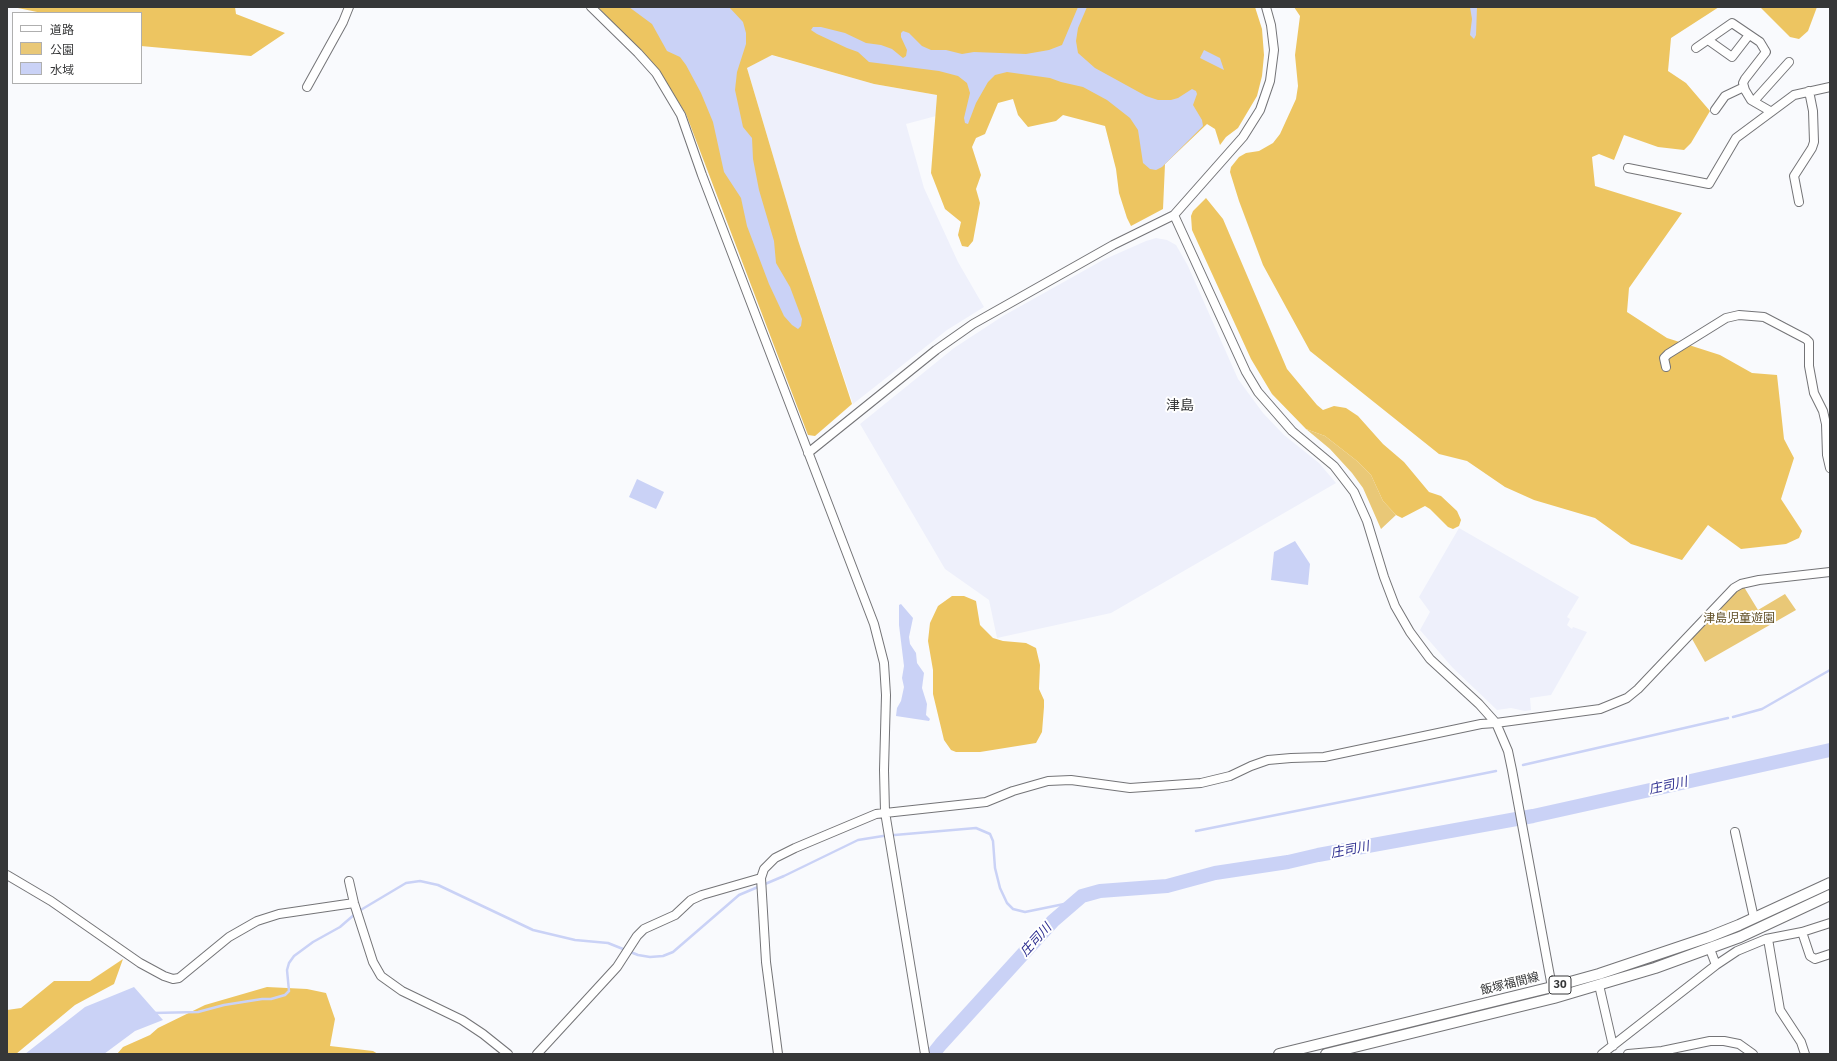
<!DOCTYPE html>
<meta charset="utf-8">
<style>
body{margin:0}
#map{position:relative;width:1837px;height:1061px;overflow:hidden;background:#f9fafd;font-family:"IBM Plex Sans","Noto Sans JP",sans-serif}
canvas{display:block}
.frame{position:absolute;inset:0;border:8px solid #363738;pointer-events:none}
.legend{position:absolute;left:12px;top:12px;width:130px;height:72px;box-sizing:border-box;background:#fff;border:1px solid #afafaf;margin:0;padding:5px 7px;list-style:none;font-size:12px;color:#363738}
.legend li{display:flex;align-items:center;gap:8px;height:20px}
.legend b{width:20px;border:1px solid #afafaf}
</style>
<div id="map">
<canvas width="1837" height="1061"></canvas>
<div class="frame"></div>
<ul class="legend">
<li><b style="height:5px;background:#fff"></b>道路</li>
<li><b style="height:11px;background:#e9c877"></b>公園</li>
<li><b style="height:11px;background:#cad2f6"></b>水域</li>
</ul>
</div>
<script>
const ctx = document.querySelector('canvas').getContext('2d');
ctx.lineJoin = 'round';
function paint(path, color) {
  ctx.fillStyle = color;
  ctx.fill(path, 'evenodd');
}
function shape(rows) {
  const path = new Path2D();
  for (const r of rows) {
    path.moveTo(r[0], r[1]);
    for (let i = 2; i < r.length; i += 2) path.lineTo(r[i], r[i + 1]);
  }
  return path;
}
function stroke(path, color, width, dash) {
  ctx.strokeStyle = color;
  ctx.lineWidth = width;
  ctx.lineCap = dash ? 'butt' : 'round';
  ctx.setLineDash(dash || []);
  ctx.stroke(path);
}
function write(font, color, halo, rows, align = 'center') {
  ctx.font = font + ' "IBM Plex Sans","Noto Sans JP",sans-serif';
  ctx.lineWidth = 4;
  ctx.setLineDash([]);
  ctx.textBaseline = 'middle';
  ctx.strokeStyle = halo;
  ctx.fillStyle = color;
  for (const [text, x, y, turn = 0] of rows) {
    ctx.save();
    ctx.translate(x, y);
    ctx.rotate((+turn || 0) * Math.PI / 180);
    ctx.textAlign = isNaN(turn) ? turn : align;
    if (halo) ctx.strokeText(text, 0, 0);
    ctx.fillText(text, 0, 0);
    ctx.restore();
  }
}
const built = shape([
 [771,55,874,84,937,95,936,116,906,124,924,188,958,262,984,307,947,330,853,404,798,240,747,68],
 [1156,238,1167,240,1176,245,1188,266,1238,379,1263,413,1284,435,1319,463,1336,483,1111,613,997,638,989,600,945,569,860,424,954,348,1003,316,1103,260,1146,241],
 [1459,528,1579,597,1567,617,1570,619,1567,625,1572,629,1573,627,1587,632,1551,695,1530,698,1531,710,1525,711,1511,708,1497,710,1452,667,1420,630,1430,612,1419,597]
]);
const green = shape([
 [1306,429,1325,436,1357,461,1371,475,1383,501,1396,515,1381,529,1363,488,1352,473,1330,449],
 [1744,587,1758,610,1785,594,1796,610,1705,662,1691,637,1736,592]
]);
const forest = shape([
 [13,7,235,7,236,14,285,33,251,56,141,46,141,13,42,13],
 [598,7,1255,7,1262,29,1264,55,1262,76,1257,96,1238,128,1226,137,1220,145,1215,129,1207,124,1165,164,1163,209,1131,226,1127,218,1119,193,1116,169,1105,126,1063,115,1056,121,1028,127,1018,115,1013,99,998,103,985,134,976,138,972,147,981,175,976,189,980,203,973,241,968,247,962,246,958,235,961,222,945,209,931,173,937,95,874,84,772,55,747,68,798,240,852,404,815,436,808,435,686,114,660,72],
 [1294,7,1719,7,1671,38,1668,71,1686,83,1710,111,1691,143,1684,150,1658,147,1624,135,1614,160,1599,154,1592,157,1595,186,1682,213,1629,288,1627,312,1667,338,1720,355,1752,373,1777,375,1784,439,1794,458,1781,499,1802,531,1799,538,1786,544,1741,549,1708,525,1682,560,1631,544,1595,518,1534,500,1505,487,1467,461,1439,454,1310,351,1263,265,1239,201,1230,172,1231,167,1239,157,1246,153,1259,151,1273,143,1280,134,1296,99,1298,86,1295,55,1300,16],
 [1760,7,1817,7,1808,31,1799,39,1790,37],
 [1206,198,1223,219,1287,369,1317,405,1323,410,1334,406,1346,408,1358,416,1383,444,1404,462,1429,492,1441,496,1457,511,1461,520,1459,526,1453,529,1448,527,1430,509,1425,506,1402,518,1396,515,1383,501,1371,475,1357,461,1325,436,1306,429,1272,394,1251,359,1192,230,1191,216,1193,211],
 [952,596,964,596,976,601,980,625,993,638,1003,641,1026,643,1036,648,1040,665,1039,689,1044,700,1044,707,1042,732,1036,743,980,752,956,752,951,750,944,740,933,694,933,670,928,641,930,623,938,606],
 [123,959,114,984,75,1005,16,1054,7,1054,7,1010,21,1008,54,981,90,981],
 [267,987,307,989,326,993,335,1019,330,1046,373,1051,378,1054,117,1054,123,1047,150,1035,158,1028,205,1005]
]);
const water = shape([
 [629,7,729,7,743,22,746,33,746,44,737,72,735,90,743,127,752,138,753,159,759,190,774,241,776,263,790,287,802,319,801,326,798,329,792,325,784,316,769,284,747,226,741,198,724,172,713,122,701,93,686,65,680,57,667,51,652,24],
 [1078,7,1087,7,1078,28,1076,41,1078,53,1095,68,1146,96,1158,100,1171,100,1178,98,1192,89,1196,91,1197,94,1193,105,1202,120,1203,126,1162,167,1156,170,1150,169,1143,163,1138,130,1130,118,1107,100,1083,87,1061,82,1050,78,1007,72,995,75,988,82,976,103,968,124,965,123,964,118,970,93,967,83,958,76,939,71,869,62,858,52,847,48,817,34,811,30,813,27,821,27,845,33,866,43,881,45,892,49,903,58,906,56,907,50,901,37,901,33,903,31,909,33,922,46,931,50,946,50,962,54,974,52,1026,54,1049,50,1062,45],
 [1470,7,1477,7,1476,35,1474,39,1470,35,1472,19],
 [1204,50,1220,58,1224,70,1200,58],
 [637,479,664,492,656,509,629,497],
 [1295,541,1310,564,1308,585,1271,580,1274,552],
 [901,604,913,618,909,637,910,644,916,653,917,663,924,673,922,688,927,704,926,715,930,719,929,721,896,716,897,708,901,701,904,687,902,678,904,666,899,625,899,605],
 [134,987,163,1020,135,1031,104,1054,25,1054,85,1007]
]);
const stream = shape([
 [1733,717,1762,709,1830,670],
 [1523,765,1728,718],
 [1196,831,1496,771],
 [359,911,406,883,420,881,438,885,533,930,575,940,608,943,638,955,650,957,663,956,673,952,739,895,784,876,858,840,883,836,976,828,990,834,993,841,995,868,1000,888,1007,903,1013,909,1025,912,1074,902],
 [153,1013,198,1012,224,1005,262,999,271,999,285,995,289,991,287,970,289,963,294,956,313,942,340,927,355,914]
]);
const river = shape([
 [933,1054,941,1044,1053,921,1082,896,1100,891,1167,886,1215,873,1288,862,1318,855,1533,816,1830,750]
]);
const minor = shape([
 [591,7,638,53,656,73,681,115,702,175,874,624,884,663,886,695,884,770,885,812,925,1054],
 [1708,40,1732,57,1749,35],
 [1696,48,1732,23,1760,42,1766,52,1745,79,1743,83,1745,90,1751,100,1770,111],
 [307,87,343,22,349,7],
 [1754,101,1789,62],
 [1715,110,1725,96,1744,87],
 [1628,168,1709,184,1736,138,1794,95,1830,87],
 [1799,202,1794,176,1812,148,1814,142,1813,111,1809,91],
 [1174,215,1243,137,1260,110,1270,81,1274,50,1271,25,1266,7],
 [1666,367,1664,358,1668,354,1726,318,1739,315,1764,317,1806,339,1809,342,1809,366,1814,393,1823,411,1826,424,1827,455,1830,468],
 [808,453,936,350,973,324,1113,245,1174,215,1246,372,1258,392,1292,431,1334,466,1354,492,1367,521,1384,577,1395,606,1410,632,1430,659,1479,704,1496,723,1508,751,1512,770,1554,998],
 [1735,832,1754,918],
 [7,875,51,901,140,963,164,976,173,979,179,978,229,937,257,921,279,914,354,903],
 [349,881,354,903,373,962,381,976,402,991,462,1020,483,1034,508,1054],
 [1802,932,1810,956,1815,959,1830,954],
 [1768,939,1780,1010,1801,1042,1805,1054],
 [1710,949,1716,965],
 [1599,985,1613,1046],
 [537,1054,617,967,637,936,644,929,675,915,691,900,702,895,761,878],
 [778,1054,766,962,761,878,764,869,775,858,795,848,876,814,986,802,1013,791,1048,781,1071,780,1130,788,1201,783,1230,776,1251,766,1268,760,1291,758,1324,757,1481,724,1496,723,1600,709,1627,698,1638,689,1734,588,1741,584,1759,580,1830,572],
 [1602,1054,1716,965,1737,951,1766,939,1802,932,1830,923],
 [1628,1054,1662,1051,1710,1041,1724,1041,1739,1044,1753,1054]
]);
const major = shape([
 [1279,1054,1552,987,1599,974,1709,937,1739,925,1830,883],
 [1326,1054,1554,998,1655,968,1740,937,1830,895]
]);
const shields = [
 [1560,985,22]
];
const shieldNames = [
 ["30",1560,985]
];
const parkNames = [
 ["津島児童遊園",1739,619]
];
const streetNames = [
 ["飯塚福間線",1510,984,-14]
];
const waterNames = [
 ["庄司川",1668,786,-12],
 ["庄司川",1350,850,-11],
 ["庄司川",1036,940,-48]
];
const quarterNames = [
 ["津島",1180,406]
];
paint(built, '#eef0fb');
paint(green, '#e9c877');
paint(forest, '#edc561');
paint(water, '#cad2f6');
stroke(stream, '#cad2f6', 2.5);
stroke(river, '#cad2f6', 14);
stroke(minor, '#747477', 10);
stroke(major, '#747477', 12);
stroke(minor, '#fff', 8);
stroke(major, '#fff', 10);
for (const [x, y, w] of shields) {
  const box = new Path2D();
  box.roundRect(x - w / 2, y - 9, w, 18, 3);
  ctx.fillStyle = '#fff';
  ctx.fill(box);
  stroke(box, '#363738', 1);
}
write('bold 11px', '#363738', null, shieldNames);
write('12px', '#604f26', '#fff', parkNames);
write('12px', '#363738', '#fff', streetNames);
write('italic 13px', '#2c2d8f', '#fff', waterNames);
write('14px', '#363738', '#fff', quarterNames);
</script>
